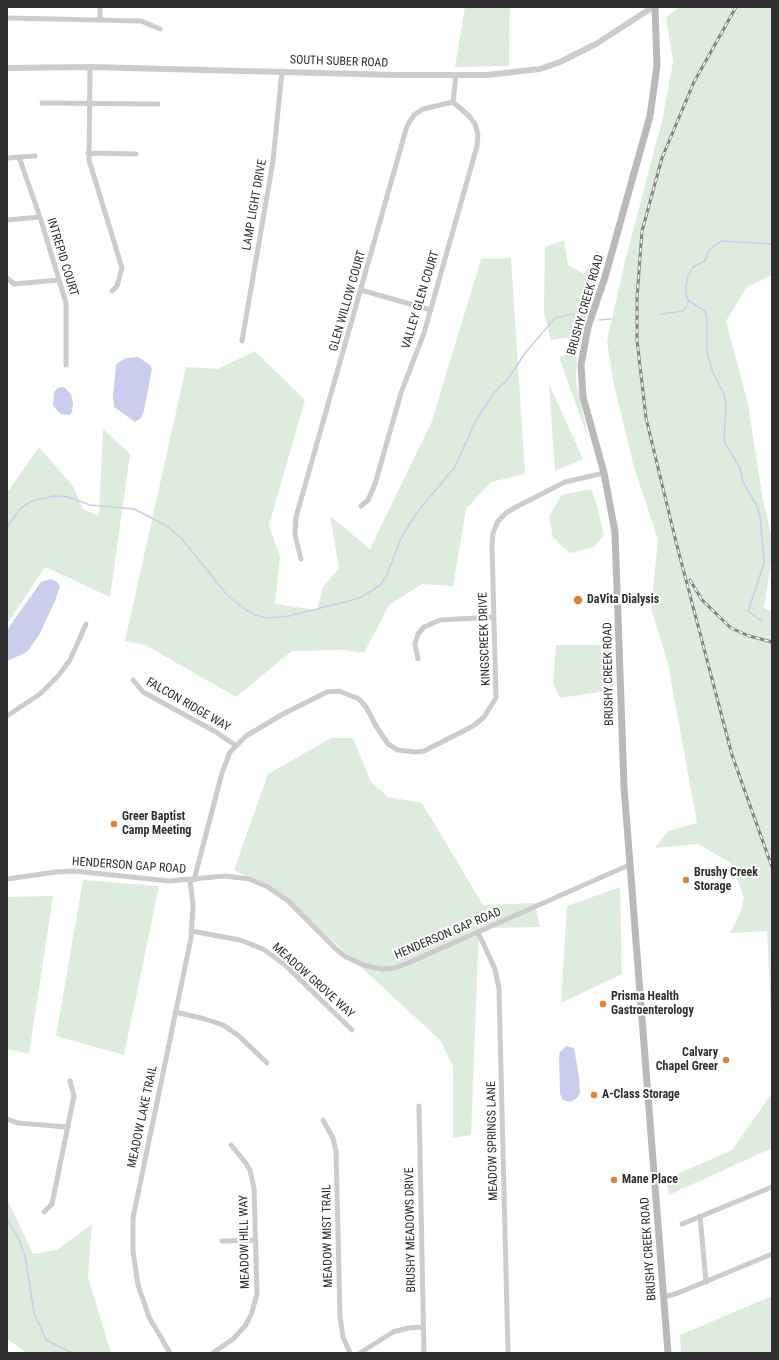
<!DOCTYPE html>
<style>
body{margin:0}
#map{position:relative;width:779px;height:1360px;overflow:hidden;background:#fff;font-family:"Roboto Condensed",sans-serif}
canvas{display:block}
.frame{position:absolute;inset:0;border:8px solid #2f2f2f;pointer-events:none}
</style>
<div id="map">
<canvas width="779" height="1360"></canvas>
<div class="frame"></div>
</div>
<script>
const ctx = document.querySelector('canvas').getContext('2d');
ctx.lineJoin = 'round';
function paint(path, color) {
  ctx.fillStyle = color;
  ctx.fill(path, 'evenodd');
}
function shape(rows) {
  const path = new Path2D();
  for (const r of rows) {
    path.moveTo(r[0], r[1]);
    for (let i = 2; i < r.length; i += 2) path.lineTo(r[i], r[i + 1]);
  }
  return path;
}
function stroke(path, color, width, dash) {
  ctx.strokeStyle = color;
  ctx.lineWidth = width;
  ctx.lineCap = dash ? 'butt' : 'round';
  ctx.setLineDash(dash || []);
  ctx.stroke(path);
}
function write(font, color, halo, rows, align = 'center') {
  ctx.font = font + ' "Roboto Condensed",sans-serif';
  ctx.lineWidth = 4;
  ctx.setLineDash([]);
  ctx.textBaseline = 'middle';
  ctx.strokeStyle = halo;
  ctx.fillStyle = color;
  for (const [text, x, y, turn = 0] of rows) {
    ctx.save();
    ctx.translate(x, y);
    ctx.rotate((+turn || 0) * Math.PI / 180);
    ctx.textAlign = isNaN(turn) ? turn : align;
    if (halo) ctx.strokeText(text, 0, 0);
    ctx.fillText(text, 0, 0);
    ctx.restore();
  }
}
const green = shape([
 [465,7,510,7,509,66,455,67],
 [680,7,772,7,772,275,747,287,726,321,748,404,762,495,772,538,772,555,764,608,772,612,772,1037,767,931,730,933,740,914,744,897,731,863,698,844,655,848,668,831,697,823,668,664,651,608,658,540,633,464,613,380,607,341,625,261,662,121,673,62,666,17],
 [564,240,568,265,584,274,597,250,605,257,580,336,551,340,544,313,545,247],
 [511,258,525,474,491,482,466,509,453,586,422,584,389,605,364,653,344,650,292,651,236,697,145,645,125,641,186,367,218,369,255,351,305,400,269,525,280,557,275,604,317,610,323,587,339,568,330,516,370,549,432,421,481,259],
 [577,351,576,381,589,441,559,357],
 [549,384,583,459,555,471],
 [103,429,130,454,110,597,45,567,7,624,7,493,39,447,73,486,83,509,99,516],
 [591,489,596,502,604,535,594,547,570,553,553,538,549,517,561,495],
 [556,645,613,645,613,690,560,698,553,683],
 [331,738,353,738,371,782,388,797,422,803,483,905,535,903,540,927,479,928,471,1135,453,1138,453,1067,441,1041,284,896,234,870,268,774],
 [83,880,159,886,124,1055,56,1036],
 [620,887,622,974,561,1003,567,906],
 [53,896,29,1054,7,1049,7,897],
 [772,1093,772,1148,669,1195,666,1179,732,1150],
 [8,1201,33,1254,57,1250,92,1224,88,1277,111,1353,24,1353,23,1350,7,1339],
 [772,1296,772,1353,681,1353,680,1335]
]);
const water = shape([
 [138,357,150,365,152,369,144,411,141,418,135,422,114,407,113,397,116,364,126,358],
 [64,387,71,394,73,404,72,412,70,415,61,414,53,406,54,392,58,388],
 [51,579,57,582,60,586,55,601,39,635,27,652,7,661,7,630,41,582],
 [566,1046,574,1048,579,1077,580,1093,577,1098,570,1102,563,1100,560,1094,559,1056,560,1052]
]);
const stream = shape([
 [661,314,677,312,684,310,689,301],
 [599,320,611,319],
 [7,527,21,508,32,501,54,496,69,497,90,505,134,509,167,526,181,538,228,596,245,609,255,615,267,618,289,616,360,598,380,585,387,575,401,538,418,511,455,467,475,422,493,394,507,380,526,352,555,318,572,314,581,321],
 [762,621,748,611,764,563,760,515,756,504,743,482,740,468,724,441,726,404,724,394,713,373,707,352,707,319,705,311,689,301,686,296,686,287,688,276,693,267,705,261,709,250,721,241,772,244],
 [7,1219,18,1238,25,1255,34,1313,41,1328,46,1340,72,1353]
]);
const minor = shape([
 [7,18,141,21,160,29],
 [100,19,100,7],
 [90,67,89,160,122,268,117,286,112,291],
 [42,103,158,104],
 [88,153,136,154],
 [19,157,40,217,66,303,66,365],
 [7,158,35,156],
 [7,220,40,217],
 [7,278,14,284,59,280],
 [361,290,431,310],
 [242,341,273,161,282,71],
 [361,506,368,500,375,484,401,393,424,333,477,146,478,135,475,124,469,116,453,102],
 [301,559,295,535,296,517,407,126,414,115,423,109,453,102,456,75],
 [418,659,415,644,418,634,424,627,440,620,494,617],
 [133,680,143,692,216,732,235,745],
 [7,716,40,694,59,675,70,660,86,624],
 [7,879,56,872,74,871,169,881,225,876,249,879,268,887,288,901,336,949,346,957,366,966,382,969,394,968,408,963,629,865],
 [194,880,222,773,230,752,246,736,283,714,327,692,339,691,359,699,366,707,376,726,388,744,398,750,415,752,424,751,473,726,484,717,496,698,492,545,493,533,498,521,506,513,516,507,565,482,604,473],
 [191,931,240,940,263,949,284,964,352,1030],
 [478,932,495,969,499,989,508,1353],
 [175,1012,205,1019,223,1025,239,1036,267,1063],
 [419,1106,424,1353],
 [7,1119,18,1123,68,1127],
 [323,1120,333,1138,336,1151,340,1317,343,1337,350,1353],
 [44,1212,52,1204,74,1096,70,1081],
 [700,1216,706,1282],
 [682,1224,772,1187],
 [222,1241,256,1240],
 [664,1297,678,1293,772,1254],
 [170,1353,149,1317,138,1285,133,1251,133,1218,191,938,193,906,190,880],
 [213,1353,233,1339,245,1326,251,1315,257,1294,254,1188,250,1170,245,1162,231,1145],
 [360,1353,393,1332,408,1328,423,1327]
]);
const tertiary = shape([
 [7,68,90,67,397,75,487,75,540,69,560,62,596,44,653,7]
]);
const secondary = shape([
 [655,7,657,66,650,116,605,277,588,327,581,365,583,397,604,473,615,532,624,787,668,1353]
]);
const rail = shape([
 [736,7,694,82,662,158,642,231,637,298,637,340,646,418,676,542,732,755,772,867],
 [690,580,702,600,731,628,749,636,772,642]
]);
const markers = [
 [578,600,5,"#e08337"],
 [114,824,4,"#e08337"],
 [686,880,4,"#e08337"],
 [603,1004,4,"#e08337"],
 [726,1060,4,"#e08337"],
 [594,1095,4,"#e08337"],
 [614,1180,4,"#e08337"]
];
const streetNames = [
 ["SOUTH SUBER ROAD",339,62,2],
 ["LAMP LIGHT DRIVE",255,205,-80],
 ["INTREPID COURT",62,257,73],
 ["VALLEY GLEN COURT",421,300,-73],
 ["GLEN WILLOW COURT",348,301,-74],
 ["BRUSHY CREEK ROAD",586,305,-74],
 ["KINGSCREEK DRIVE",485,639,-92],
 ["BRUSHY CREEK ROAD",609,674,-91],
 ["FALCON RIDGE WAY",188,705,30],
 ["HENDERSON GAP ROAD",129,866,4],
 ["HENDERSON GAP ROAD",448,934,-23],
 ["MEADOW GROVE WAY",313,981,42],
 ["MEADOW LAKE TRAIL",143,1117,-78],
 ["MEADOW SPRINGS LANE",493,1141,-91],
 ["BRUSHY MEADOWS DRIVE",411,1230,-91],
 ["MEADOW MIST TRAIL",328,1236,-91],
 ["MEADOW HILL WAY",245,1242,-91],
 ["BRUSHY CREEK ROAD",649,1249,-94]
];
const poiNames = [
 ["DaVita Dialysis",587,600],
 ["Greer Baptist",122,817],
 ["Camp Meeting",122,831],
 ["Brushy Creek",694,873],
 ["Storage",694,887],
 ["Prisma Health",611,997],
 ["Gastroenterology",611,1011],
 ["Calvary",718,1053,"right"],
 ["Chapel Greer",718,1067,"right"],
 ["A-Class Storage",602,1095],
 ["Mane Place",622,1180]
];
paint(green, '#ddecdd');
paint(water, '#cacdeb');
stroke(stream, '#cacdeb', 1.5);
stroke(minor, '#ccc', 5);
stroke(tertiary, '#ccc', 6);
stroke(secondary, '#b9b9b9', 7);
stroke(rail, '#848484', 3);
stroke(rail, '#fff', 1.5, [4.5]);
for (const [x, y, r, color] of markers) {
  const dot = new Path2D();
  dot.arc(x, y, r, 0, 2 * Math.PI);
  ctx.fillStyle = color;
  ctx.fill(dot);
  stroke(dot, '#fff', 1.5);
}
write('12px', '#2f2f2f', '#fff', streetNames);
write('bold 12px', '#2f2f2f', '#fff', poiNames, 'left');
</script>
